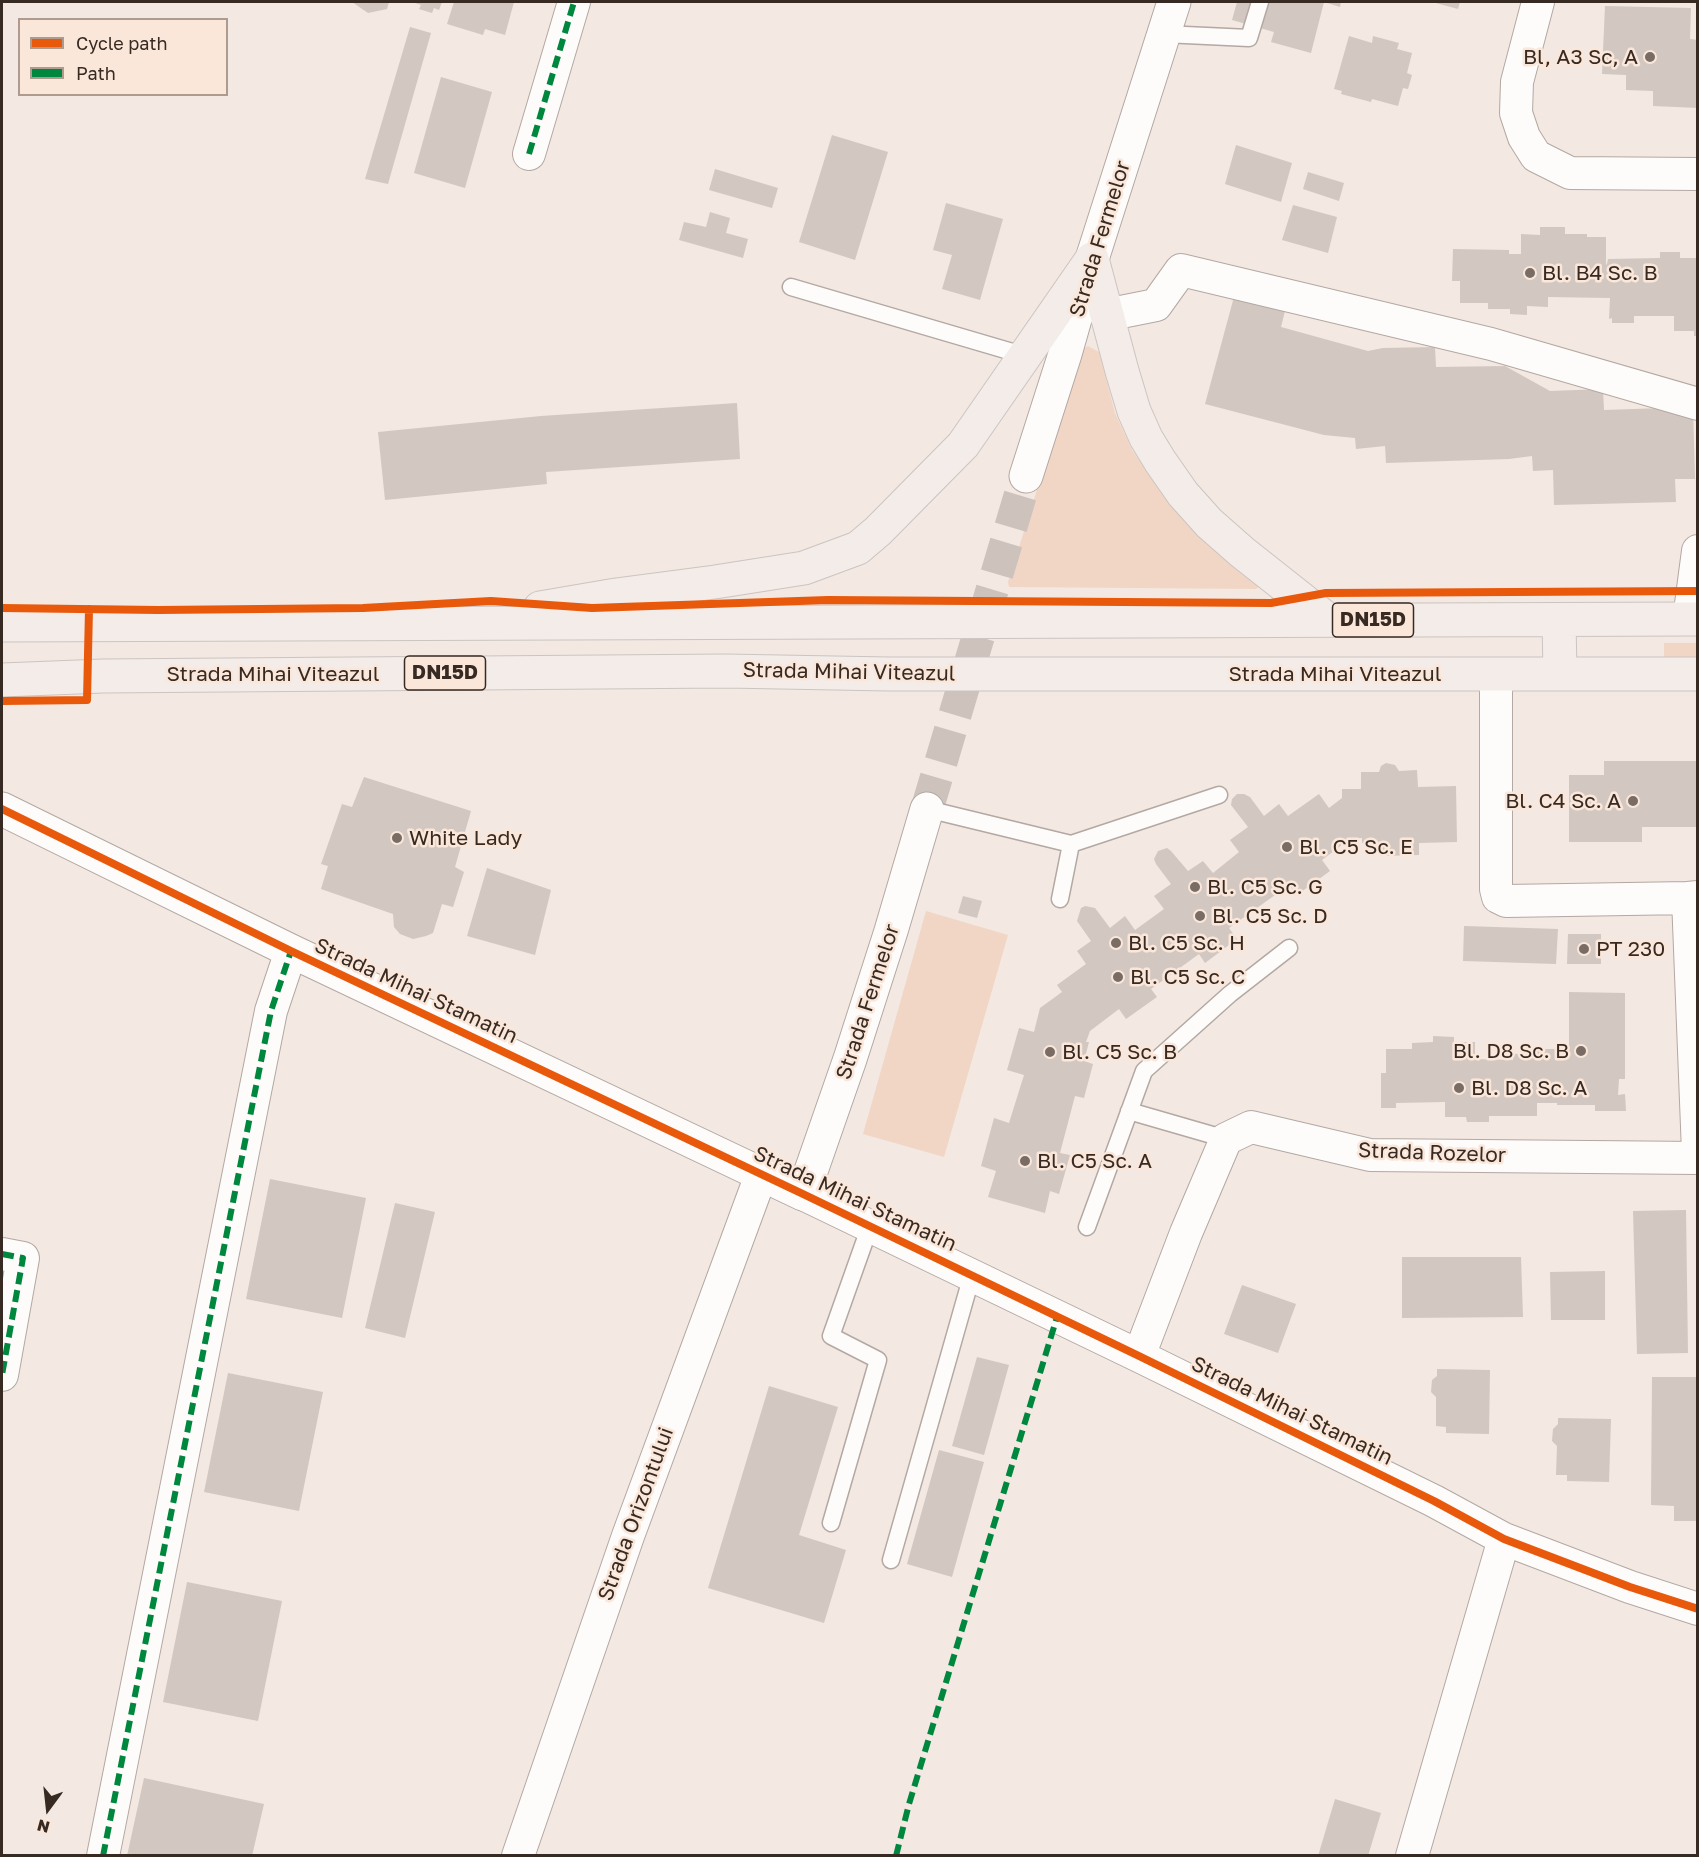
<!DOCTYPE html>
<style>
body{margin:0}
#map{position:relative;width:1699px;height:1857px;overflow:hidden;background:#f3e8e2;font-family:"Golos Text",sans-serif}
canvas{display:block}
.frame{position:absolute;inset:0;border:3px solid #372a22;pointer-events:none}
.legend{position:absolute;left:18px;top:18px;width:210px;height:78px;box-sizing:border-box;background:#fbe7da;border:2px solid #ad9b90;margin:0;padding:8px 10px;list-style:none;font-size:18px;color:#372a22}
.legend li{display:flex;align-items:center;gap:12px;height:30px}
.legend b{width:30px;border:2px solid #ad9b90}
.north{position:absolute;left:18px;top:1779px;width:60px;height:60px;-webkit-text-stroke:4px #fbe7da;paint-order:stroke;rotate:195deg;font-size:16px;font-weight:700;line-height:24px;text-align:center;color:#372a22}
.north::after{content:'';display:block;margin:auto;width:21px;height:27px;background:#372a22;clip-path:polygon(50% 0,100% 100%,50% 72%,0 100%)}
</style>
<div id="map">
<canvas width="1699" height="1857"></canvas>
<div class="frame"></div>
<ul class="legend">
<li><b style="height:8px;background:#e8590c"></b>Cycle path</li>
<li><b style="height:8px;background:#00873e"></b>Path</li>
</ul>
<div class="north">N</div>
</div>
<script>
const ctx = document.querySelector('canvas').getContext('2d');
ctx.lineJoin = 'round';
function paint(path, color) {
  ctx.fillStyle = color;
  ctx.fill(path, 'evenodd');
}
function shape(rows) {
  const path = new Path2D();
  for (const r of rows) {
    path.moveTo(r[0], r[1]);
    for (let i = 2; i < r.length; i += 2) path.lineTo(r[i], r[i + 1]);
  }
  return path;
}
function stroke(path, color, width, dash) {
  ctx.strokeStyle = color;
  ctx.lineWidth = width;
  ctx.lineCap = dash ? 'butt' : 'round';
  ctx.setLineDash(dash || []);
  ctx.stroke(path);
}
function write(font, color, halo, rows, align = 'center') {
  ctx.font = font + ' "Golos Text",sans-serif';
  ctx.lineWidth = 5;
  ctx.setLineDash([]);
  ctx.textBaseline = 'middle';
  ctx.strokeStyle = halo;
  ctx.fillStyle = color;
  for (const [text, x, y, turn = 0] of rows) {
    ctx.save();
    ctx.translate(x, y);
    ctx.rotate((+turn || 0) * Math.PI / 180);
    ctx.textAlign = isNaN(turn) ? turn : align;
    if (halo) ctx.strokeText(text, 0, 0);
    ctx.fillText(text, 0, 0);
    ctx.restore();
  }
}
const green = shape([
 [1088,346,1099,352,1115,413,1132,450,1159,489,1199,536,1260,586,1256,589,1009,587,1008,582,1081,350],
 [1664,643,1697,643,1697,658,1664,658],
 [926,911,1008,935,944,1157,863,1134]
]);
const building = shape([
 [352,2,389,2,387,9,368,13],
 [416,2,442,2,439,10,434,8,432,13,419,9,421,5,415,3],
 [454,2,514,2,505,35,485,29,483,35,447,24],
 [1237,2,1341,2,1340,7,1324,2,1311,53,1271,42,1274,32,1232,20],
 [1432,2,1460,2,1458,9],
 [1605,6,1691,8,1690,39,1698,40,1698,108,1653,106,1653,91,1626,90,1626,75,1602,74],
 [410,27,431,33,388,184,365,179],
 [1349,36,1372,43,1373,36,1399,43,1397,49,1412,53,1407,73,1412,75,1408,89,1403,88,1398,106,1372,99,1371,102,1341,94,1342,91,1334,89],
 [441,77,492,92,465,188,414,173],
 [832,135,888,152,855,260,799,242],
 [1236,145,1292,163,1281,202,1225,184],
 [715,169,778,188,772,208,709,190],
 [1308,172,1344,183,1339,201,1303,189],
 [946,203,1003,219,980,300,942,289,952,255,933,250],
 [1293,205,1337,217,1328,253,1282,240],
 [710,212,730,218,726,233,748,239,743,258,679,240,684,222,706,227],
 [1540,227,1565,227,1565,234,1587,234,1587,237,1606,237,1606,265,1607,264,1608,259,1660,258,1660,252,1680,252,1680,258,1698,258,1698,336,1694,336,1694,331,1674,331,1674,316,1634,316,1634,323,1612,323,1612,318,1609,319,1610,298,1548,297,1548,307,1527,306,1527,315,1510,314,1510,309,1488,309,1488,303,1460,303,1460,281,1452,281,1453,249,1509,250,1509,254,1521,254,1521,234,1540,235],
 [1235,293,1286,307,1281,327,1368,351,1383,348,1435,347,1436,367,1505,366,1550,391,1603,389,1604,410,1693,407,1695,479,1675,479,1676,502,1554,505,1553,470,1533,471,1532,456,1509,459,1386,463,1385,446,1356,449,1355,438,1324,435,1205,404],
 [737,403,740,459,546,472,547,484,385,500,378,432,541,416],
 [1604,761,1698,761,1698,827,1642,827,1642,842,1569,842,1569,775,1604,775],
 [1386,763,1395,765,1399,771,1417,770,1418,787,1456,786,1457,842,1419,843,1419,855,1380,856,1380,842,1362,843,1362,838,1351,838,1322,860,1330,871,1297,895,1289,885,1229,928,1237,939,1205,963,1199,954,1151,989,1157,997,1126,1019,1119,1009,1090,1031,1086,1042,1089,1042,1084,1061,1093,1064,1084,1098,1075,1096,1060,1153,1070,1155,1059,1194,1050,1191,1045,1213,988,1197,996,1171,981,1166,994,1118,1009,1123,1024,1075,1007,1070,1019,1028,1034,1032,1040,1008,1062,992,1057,985,1086,964,1077,951,1091,941,1077,921,1081,908,1085,906,1095,908,1110,928,1125,916,1135,930,1164,909,1154,896,1171,884,1156,864,1154,859,1158,851,1167,848,1171,851,1188,871,1203,861,1213,873,1239,852,1230,840,1248,827,1231,805,1232,799,1237,794,1244,794,1250,797,1264,816,1279,804,1288,816,1319,794,1329,808,1342,798,1342,789,1361,789,1361,772,1379,772,1381,766],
 [364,777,471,811,455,867,464,872,453,907,442,904,433,933,426,936,413,939,400,934,394,927,393,914,321,889,328,866,321,864,342,804,352,807],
 [487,868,551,890,535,955,467,936],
 [963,896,982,901,977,918,958,913],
 [1464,926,1558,929,1556,964,1463,961],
 [1568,934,1601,934,1601,964,1567,964],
 [1569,992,1625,993,1625,1079,1619,1079,1618,1095,1625,1094,1626,1111,1595,1111,1595,1105,1557,1105,1557,1103,1537,1103,1537,1116,1489,1116,1489,1122,1467,1122,1466,1117,1445,1117,1445,1102,1396,1103,1396,1108,1381,1108,1381,1073,1386,1073,1386,1049,1412,1049,1412,1043,1433,1042,1433,1036,1454,1037,1454,1042,1475,1042,1475,1059,1513,1060,1513,1054,1536,1053,1536,1049,1569,1049],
 [270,1179,366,1198,342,1318,246,1299],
 [395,1203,435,1212,405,1338,365,1328],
 [1686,1210,1688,1353,1637,1354,1633,1211],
 [1402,1257,1521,1257,1523,1317,1402,1318],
 [1605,1271,1605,1320,1551,1320,1550,1272],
 [1242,1285,1296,1304,1278,1353,1224,1334],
 [977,1357,1009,1365,984,1455,952,1446],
 [1437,1369,1490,1370,1489,1434,1446,1433,1446,1427,1436,1426,1436,1397,1431,1392,1432,1380,1437,1376],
 [228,1373,323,1392,299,1511,204,1492],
 [1652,1377,1698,1377,1698,1521,1674,1521,1674,1506,1651,1505],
 [769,1386,838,1407,799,1535,846,1550,824,1623,708,1588],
 [1558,1418,1611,1419,1609,1482,1567,1481,1567,1475,1556,1475,1557,1446,1552,1441,1553,1429,1558,1424],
 [939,1450,984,1462,952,1577,907,1564],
 [187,1582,282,1601,258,1721,163,1702],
 [144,1778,264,1804,252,1856,127,1856],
 [1335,1799,1381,1813,1368,1856,1318,1856]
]);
const tertiaryTunnel = shape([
 [927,809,1026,476]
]);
const service = shape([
 [1164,34,1249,38,1260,2],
 [791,287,1026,356],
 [927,809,1071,844],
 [1060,899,1071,844,1219,795],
 [1129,1111,1226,1139],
 [1087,1227,1144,1071,1230,994,1289,948],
 [831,1523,878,1360,831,1336,870,1226],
 [891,1560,972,1275]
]);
const minor = shape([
 [1538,2,1517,82,1516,113,1524,137,1536,156,1570,173,1698,174],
 [529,154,574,2],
 [1106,315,1156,305,1181,270,1491,344,1698,404],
 [1689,619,1698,551],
 [1496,674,1496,889,1498,897,1506,901,1688,898],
 [1698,897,1688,898,1698,1152],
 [803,1194,1139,1356,1434,1501,1504,1539,1630,1587,1698,1609],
 [2,1254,23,1258,2,1375],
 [1139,1356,1186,1233,1226,1139,1251,1127,1370,1155,1698,1158],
 [103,1856,271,1011,291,951],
 [518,1856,628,1536,761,1175],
 [1412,1856,1504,1539]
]);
const tertiary = shape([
 [1026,476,1065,354,1092,259,1174,2],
 [2,809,291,951,803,1194,850,1059,891,931,927,809]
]);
const primary = shape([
 [1092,259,1122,371,1134,411,1146,438,1160,461,1183,494,1209,523,1242,552,1328,620],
 [540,608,616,595,715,582,804,568,858,548,878,531,963,445,1092,259],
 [1559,620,1560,674],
 [2,625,1698,619],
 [2,680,103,676,726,671,889,674,1698,674]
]);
const quiet = shape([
 [529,154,574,2],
 [2,1254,23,1258,2,1375],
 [103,1856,271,1011,291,951],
 [896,1856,909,1804,1057,1317]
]);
const cycleway = shape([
 [2,608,158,610,363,608,491,601,592,608,828,600,1271,603,1326,593,1698,591],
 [2,701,87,700,89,609],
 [2,809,291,951,803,1194,1139,1356,1434,1501,1504,1539,1630,1587,1698,1609]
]);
const markers = [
 [1650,57,6,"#796c65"],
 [1530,273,6,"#796c65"],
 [1633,801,6,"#796c65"],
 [397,838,6,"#796c65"],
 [1287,847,6,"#796c65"],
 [1195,887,6,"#796c65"],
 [1200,916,6,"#796c65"],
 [1116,943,6,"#796c65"],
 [1584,949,6,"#796c65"],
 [1118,977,6,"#796c65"],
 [1581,1051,6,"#796c65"],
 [1050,1052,6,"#796c65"],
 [1459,1088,6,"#796c65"],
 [1025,1161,6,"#796c65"]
];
const shields = [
 [1373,620,81],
 [445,673,81]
];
const shieldNames = [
 ["DN15D",1373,620],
 ["DN15D",445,673]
];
const poiNames = [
 ["Bl, A3 Sc, A",1638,57,"right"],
 ["Bl. B4 Sc. B",1542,273],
 ["Bl. C4 Sc. A",1621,801,"right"],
 ["White Lady",409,838],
 ["Bl. C5 Sc. E",1299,847],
 ["Bl. C5 Sc. G",1207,887],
 ["Bl. C5 Sc. D",1212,916],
 ["Bl. C5 Sc. H",1128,943],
 ["PT 230",1596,949],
 ["Bl. C5 Sc. C",1130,977],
 ["Bl. D8 Sc. B",1569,1051,"right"],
 ["Bl. C5 Sc. B",1062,1052],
 ["Bl. D8 Sc. A",1471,1088],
 ["Bl. C5 Sc. A",1037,1161]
];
const streetNames = [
 ["Strada Fermelor",1100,239,-73],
 ["Strada Mihai Viteazul",849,672,1],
 ["Strada Mihai Viteazul",273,674],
 ["Strada Mihai Viteazul",1335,674],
 ["Strada Mihai Stamatin",416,991,25],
 ["Strada Fermelor",868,1002,-72],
 ["Strada Rozelor",1432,1153,2],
 ["Strada Mihai Stamatin",855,1199,25],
 ["Strada Mihai Stamatin",1292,1411,26],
 ["Strada Orizontului",636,1514,-70]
];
paint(green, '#f1d6c5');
paint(building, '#d2c8c1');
stroke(tertiaryTunnel, '#cdc2bc', 33, [33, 16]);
stroke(service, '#b3a8a2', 19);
stroke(minor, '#b3a8a2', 34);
stroke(tertiary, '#b3a8a2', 35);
stroke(primary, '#cbc4c0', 35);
stroke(service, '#fdfcfb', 16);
stroke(minor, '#fdfcfb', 32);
stroke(tertiary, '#fdfcfb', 33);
stroke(primary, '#f3ece8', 33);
stroke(quiet, '#00873e', 6, [12, 6]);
stroke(cycleway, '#e8590c', 8);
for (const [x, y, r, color] of markers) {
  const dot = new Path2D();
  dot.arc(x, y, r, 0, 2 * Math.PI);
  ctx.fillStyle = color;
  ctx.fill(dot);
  stroke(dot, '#fbe7da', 2);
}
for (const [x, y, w] of shields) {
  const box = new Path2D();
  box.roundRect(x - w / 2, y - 17, w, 34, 4.5);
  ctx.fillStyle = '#fbe7da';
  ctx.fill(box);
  stroke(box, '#372a22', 1.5);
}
write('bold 20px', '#372a22', null, shieldNames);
write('21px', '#372a22', '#fbe7da', poiNames, 'left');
write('21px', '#372a22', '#fbe7da', streetNames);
</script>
